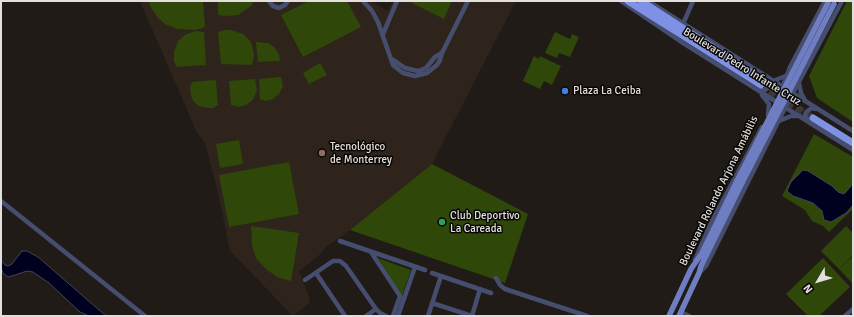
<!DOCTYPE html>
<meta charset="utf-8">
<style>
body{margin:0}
#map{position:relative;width:854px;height:317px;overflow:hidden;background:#201b16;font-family:Signika,sans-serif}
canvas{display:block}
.frame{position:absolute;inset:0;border:2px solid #e3dfdc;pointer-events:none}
.north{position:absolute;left:798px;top:261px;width:40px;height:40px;-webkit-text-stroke:3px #080605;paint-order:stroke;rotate:232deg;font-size:11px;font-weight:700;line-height:16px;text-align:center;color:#e3dfdc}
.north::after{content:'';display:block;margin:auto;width:14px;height:18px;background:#e3dfdc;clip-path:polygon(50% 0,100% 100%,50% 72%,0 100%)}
</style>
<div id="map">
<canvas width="854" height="317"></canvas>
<div class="frame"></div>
<div class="north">N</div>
</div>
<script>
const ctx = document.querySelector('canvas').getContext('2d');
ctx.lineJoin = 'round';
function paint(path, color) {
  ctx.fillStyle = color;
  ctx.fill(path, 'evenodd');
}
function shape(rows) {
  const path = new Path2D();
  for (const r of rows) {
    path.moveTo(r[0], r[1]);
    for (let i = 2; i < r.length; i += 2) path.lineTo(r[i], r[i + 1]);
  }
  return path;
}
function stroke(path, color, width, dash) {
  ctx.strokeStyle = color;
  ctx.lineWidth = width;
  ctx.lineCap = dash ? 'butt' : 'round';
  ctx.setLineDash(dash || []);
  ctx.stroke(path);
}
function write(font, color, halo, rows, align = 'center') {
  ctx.font = font + ' Signika,sans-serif';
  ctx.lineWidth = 3;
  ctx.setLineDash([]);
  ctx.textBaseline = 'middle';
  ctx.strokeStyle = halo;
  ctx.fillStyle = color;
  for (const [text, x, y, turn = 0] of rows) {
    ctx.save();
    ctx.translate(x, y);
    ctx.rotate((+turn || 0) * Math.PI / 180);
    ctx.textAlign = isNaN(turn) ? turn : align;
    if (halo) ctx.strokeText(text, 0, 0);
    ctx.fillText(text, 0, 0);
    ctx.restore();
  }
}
const built = shape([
 [140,1,371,1,388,11,393,1,516,1,432,164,350,230,322,250,323,252,299,271,310,299,309,302,308,304,293,316,230,251,218,192,205,143,197,133]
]);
const green = shape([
 [149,1,203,1,205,26,203,28,195,30,177,29,165,24,158,18,150,6],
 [218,1,254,1,251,6,238,15,227,16,218,15],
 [309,1,347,1,361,27,303,57,281,15],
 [413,1,452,1,444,19,412,3],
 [847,1,853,1,853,122,817,98,809,76],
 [225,30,231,30,243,34,251,42,254,53,253,62,251,65,221,64,218,32],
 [196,31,204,32,206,65,177,67,174,61,174,52,178,41,186,34],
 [555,32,570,39,572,34,579,37,570,57,559,53,557,58,545,53],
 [256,42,268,43,274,47,279,54,280,61,258,62],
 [534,56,539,59,540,56,561,66,552,85,544,81,540,89,523,81],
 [320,63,327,75,309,84,303,73],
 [281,77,283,86,279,94,273,99,266,101,260,99,259,79],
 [255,79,257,90,253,100,246,105,238,107,231,105,229,81],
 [214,80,216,81,218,105,213,108,208,108,199,106,193,101,191,96,190,88,192,82],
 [814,134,853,157,853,209,829,232,823,226,812,221,805,210,782,196],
 [239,140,243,164,220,168,216,144],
 [289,162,299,214,229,227,219,175],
 [432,164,528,214,505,283,350,230],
 [251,226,299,233,291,281,277,277,266,269,256,258,252,245],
 [846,226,853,233,853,255,839,269,821,251],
 [853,256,853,284,839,269],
 [378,258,411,270,402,296],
 [823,258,850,287,819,316,808,316,786,294]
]);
const water = shape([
 [803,170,808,171,832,186,838,192,844,194,852,185,853,186,853,205,846,213,831,222,824,220,822,211,813,203,793,196,787,191,791,182,803,170],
 [22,251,27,251,38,257,106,316,89,316,80,312,49,283,33,272,27,271,12,276,8,277,3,273,1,268,1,260,5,265,8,266,12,264,22,251]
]);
const highwayTunnel = shape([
 [761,85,813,118]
]);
const minor = shape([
 [269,1,273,6,279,8,285,5,288,1],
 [363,1,372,11,378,22,393,65,403,73,415,76,427,73,437,65,440,60,442,53,468,1],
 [621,1,680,41,853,150],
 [648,1,783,87],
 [683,24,693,1],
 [383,34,397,1],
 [392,59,405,68,418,71,426,68,435,57,442,53],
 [773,81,788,75],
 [799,83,801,93,805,100],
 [782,88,790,67,825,1],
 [759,90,765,90,769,87,767,77],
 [791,92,853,131],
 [762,95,769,104,768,115],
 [779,121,791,116,800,116],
 [808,121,805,115,806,112,812,108,816,109],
 [1,201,145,316],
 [340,241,425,270],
 [371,252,400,296],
 [695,260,712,221,762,127],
 [700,272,706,266,786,106,842,1],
 [316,273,345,316],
 [432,273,491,293],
 [496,278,500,285,505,289,587,316],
 [305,280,333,261,340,261,346,266,376,309,380,313,386,316],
 [432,303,472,316],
 [681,312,689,316],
 [366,316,376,309],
 [393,316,400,296],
 [398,316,415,267],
 [428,316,441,276],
 [472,316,480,289],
 [845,316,853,309]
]);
const major = shape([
 [669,316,691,269,702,253,737,181],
 [679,316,699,273,701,266,742,183]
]);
const highway = shape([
 [628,1,761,85],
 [641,1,752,73],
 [813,118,853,143]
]);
const majorBridge = shape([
 [737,181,828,3],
 [742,183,834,4]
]);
const markers = [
 [565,91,4,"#3f7fe0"],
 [322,153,4,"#8d6e63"],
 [442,222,4,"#2e9e5b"]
];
const streetNames = [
 ["Boulevard Pedro Infante Cruz",742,67,32],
 ["Boulevard Rolando Arjona Amábilis",719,191,-64]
];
const poiNames = [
 ["Plaza La Ceiba",573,91],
 ["Tecnológico",330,147],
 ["de Monterrey",330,160],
 ["Club Deportivo",450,216],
 ["La Careada",450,229]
];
paint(built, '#2e241b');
paint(green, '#2f4709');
paint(water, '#00001f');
stroke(water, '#444358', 1);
stroke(highwayTunnel, '#3d3834', 7, [7, 3.5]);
stroke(minor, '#464e6f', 4.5);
stroke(major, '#6f7ec3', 5.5);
stroke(highway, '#7f91e4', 7);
stroke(majorBridge, '#6f7ec3', 5.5);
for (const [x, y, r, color] of markers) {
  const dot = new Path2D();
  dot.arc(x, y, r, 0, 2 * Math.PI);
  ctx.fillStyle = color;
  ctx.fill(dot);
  stroke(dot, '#080605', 1.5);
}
write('11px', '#e3dfdc', '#080605', streetNames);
write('11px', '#e3dfdc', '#080605', poiNames, 'left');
</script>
